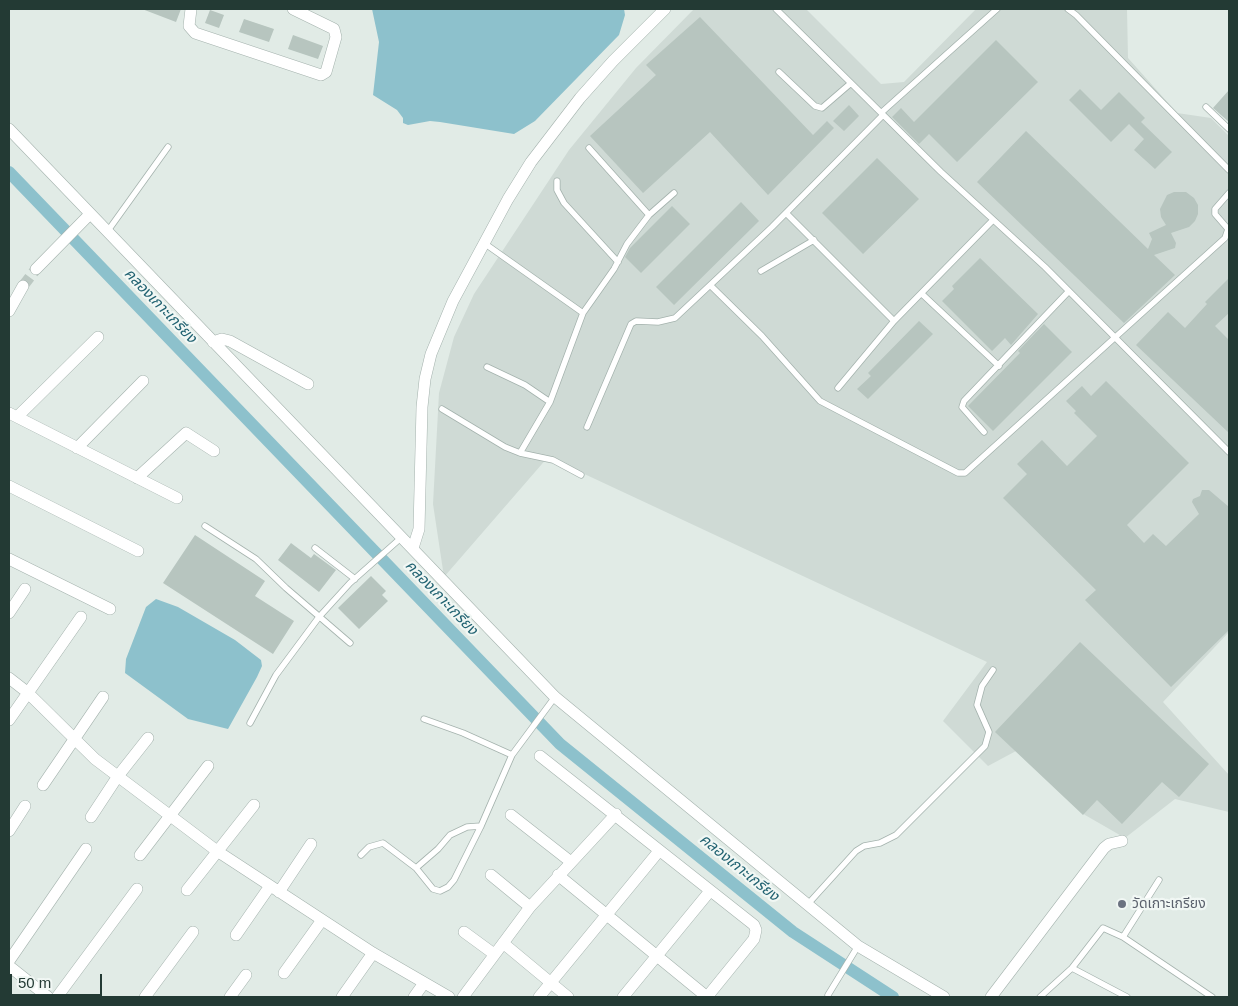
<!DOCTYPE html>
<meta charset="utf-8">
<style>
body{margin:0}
#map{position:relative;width:1238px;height:1006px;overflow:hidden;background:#e1ebe6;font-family:Arial,sans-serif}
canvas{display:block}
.frame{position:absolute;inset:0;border:10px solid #233a34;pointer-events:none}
.scale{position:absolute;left:10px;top:974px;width:92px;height:22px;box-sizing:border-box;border:2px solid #233a34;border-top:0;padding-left:6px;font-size:15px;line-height:18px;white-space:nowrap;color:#233a34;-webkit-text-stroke:4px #f1f7f4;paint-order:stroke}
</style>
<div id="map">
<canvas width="1238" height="1006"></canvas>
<div class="frame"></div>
<div class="scale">50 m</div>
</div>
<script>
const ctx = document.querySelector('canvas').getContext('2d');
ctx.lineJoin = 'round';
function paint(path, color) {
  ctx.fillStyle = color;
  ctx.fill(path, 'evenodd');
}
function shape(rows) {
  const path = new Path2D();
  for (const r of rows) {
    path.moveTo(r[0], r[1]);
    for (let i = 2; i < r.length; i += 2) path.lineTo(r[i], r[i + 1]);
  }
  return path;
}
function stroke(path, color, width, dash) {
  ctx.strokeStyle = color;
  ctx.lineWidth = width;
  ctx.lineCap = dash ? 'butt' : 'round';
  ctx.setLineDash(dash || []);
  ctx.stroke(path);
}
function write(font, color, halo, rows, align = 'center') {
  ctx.font = font + ' Arial,"Noto Sans Thai",sans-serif';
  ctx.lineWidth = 4.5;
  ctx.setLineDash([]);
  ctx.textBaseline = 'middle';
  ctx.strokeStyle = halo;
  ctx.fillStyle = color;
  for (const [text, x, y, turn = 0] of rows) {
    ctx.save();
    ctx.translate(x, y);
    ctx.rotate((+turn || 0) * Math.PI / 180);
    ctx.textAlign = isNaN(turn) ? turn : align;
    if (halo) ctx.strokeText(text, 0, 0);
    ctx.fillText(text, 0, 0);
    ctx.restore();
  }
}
const built = shape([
 [694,9,806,9,881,84,904,82,976,9,1127,9,1128,58,1177,113,1211,118,1229,136,1229,632,1163,702,1229,775,1229,812,1175,799,1125,838,1085,815,1016,751,988,766,943,721,987,662,548,457,444,577,433,504,439,393,454,337,474,294,569,150,636,68]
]);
const water = shape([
 [372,9,624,9,625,15,619,35,535,121,514,134,440,122,430,121,408,125,403,123,403,118,397,110,373,95,379,42],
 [156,599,178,607,235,640,261,660,262,666,257,677,228,729,188,719,125,673,126,659,146,607]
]);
const canal = shape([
 [9,172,560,744,793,932,893,997]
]);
const building = shape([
 [142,9,181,9,176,22],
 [210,10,224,15,219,28,205,23],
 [700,17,813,135,827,121,834,128,768,195,710,132,643,193,590,136,656,75,646,65],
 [244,19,274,29,269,42,239,32],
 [293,35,323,46,318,59,288,49],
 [996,40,1038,82,957,162,929,134,919,144,892,117,901,108,914,122],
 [1080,89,1101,110,1119,92,1145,118,1141,122,1172,152,1155,169,1134,150,1144,139,1129,124,1111,142,1069,100],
 [1229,90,1229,122,1213,108],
 [849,105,859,116,844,131,833,121],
 [1026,131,1148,249,1152,239,1149,233,1166,225,1161,217,1160,209,1167,195,1174,192,1186,192,1194,198,1198,205,1198,214,1195,221,1189,227,1171,233,1176,243,1175,248,1154,255,1175,275,1124,323,977,182],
 [877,158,919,199,863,254,822,213],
 [741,202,759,221,674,305,656,287],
 [672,206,690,224,641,273,625,257,630,248],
 [980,258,1038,314,1011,345,1005,338,992,351,942,301,954,289,952,286],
 [1229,278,1229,313,1215,326,1229,340,1229,433,1136,345,1168,312,1185,328,1207,304,1205,302],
 [919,321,933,334,868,399,857,389,871,376,868,373],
 [1044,324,1072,352,993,431,968,406,1020,353,1018,351],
 [1106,381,1189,463,1127,525,1144,543,1153,534,1166,546,1199,514,1192,502,1193,499,1200,496,1202,490,1209,490,1229,507,1229,630,1171,687,1085,600,1096,590,1003,498,1027,474,1017,464,1042,440,1067,466,1097,436,1074,413,1076,411,1066,401,1082,386,1091,396],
 [195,535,265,581,255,596,294,621,273,654,163,583],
 [291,543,311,558,314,554,336,570,319,592,278,560],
 [371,576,386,591,382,595,388,601,359,629,338,608],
 [1080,642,1209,764,1179,797,1162,782,1122,824,1097,800,1083,815,995,732]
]);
const minorTunnel = shape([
 [23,286,36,269]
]);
const service = shape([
 [776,9,941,172,1045,267,1229,452],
 [1068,9,1076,15,1229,170],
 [779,72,815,106,822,108,851,83],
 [1206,107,1229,129],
 [882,112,997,9],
 [589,148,649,215],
 [557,181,557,190,564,203,618,262],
 [786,213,894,321],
 [107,232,168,147],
 [484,243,583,313],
 [761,271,814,240],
 [711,286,762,336,820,401,958,473,965,473,1225,238,1228,229,1215,214,1215,209,1229,193],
 [922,294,999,366],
 [487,367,525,385,550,402],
 [838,388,894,321,993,220],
 [442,409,505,447,520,453],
 [587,427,631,324,636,321,658,322,675,318,772,227,883,115],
 [984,432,962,407,964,401,1069,291],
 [581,475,553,460,520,453,550,402,583,313,614,269,627,244,649,215,674,193],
 [205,526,256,559,286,588,350,643],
 [315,548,355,579],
 [424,719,463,733,512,755],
 [250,723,276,675,319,617,350,583,402,537],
 [361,855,369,847,383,843,416,868,433,889,440,891,448,887,454,880,481,826,512,755,555,697],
 [416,868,438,849,450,835,467,827,481,826],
 [808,904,856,851,864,846,880,843,896,835,985,746,989,732,977,705,982,686,993,670],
 [1123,937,1159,880],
 [1072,968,1127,997],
 [828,995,858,946],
 [1040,997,1072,968,1103,928,1123,937,1212,997]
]);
const minor = shape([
 [191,9,189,26,195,33,321,75,326,72,336,37,334,29,293,9],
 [9,129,555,697,858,946,944,997],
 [36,269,90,214],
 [9,311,23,286],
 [213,342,222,339,230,341,308,384],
 [9,413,177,498],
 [17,417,98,337],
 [77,448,143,381],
 [137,478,186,433,214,451],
 [9,486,138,551],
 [413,548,419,529,422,407,425,379,431,354,453,301,508,199,531,162,580,98,613,61,665,9],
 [9,559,110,609],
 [9,613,25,589],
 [9,678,27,692,95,759,217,851,373,953,449,997],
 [9,720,81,617],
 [540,756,754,925,756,930,754,939,707,997],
 [43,785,103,697],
 [511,815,571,862],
 [91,817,118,776,148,738],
 [9,831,25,806],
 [140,855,208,766],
 [491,875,530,907],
 [558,875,707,997],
 [187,890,254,805],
 [279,892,311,844],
 [464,932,494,954],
 [236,935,270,886],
 [503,943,568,997],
 [9,961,86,849],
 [9,966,48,997],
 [284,973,322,920],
 [57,997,137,889],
 [145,997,193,932],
 [230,997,246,975],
 [342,997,373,953],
 [414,997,424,983],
 [463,997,530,907,616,814],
 [539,997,659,851],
 [623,997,710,891],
 [991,997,1104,848,1109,844,1122,841]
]);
const markers = [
 [1122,904,5,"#6b7280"]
];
const worshipNames = [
 ["วัดเกาะเกรียง",1132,904]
];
const waterNames = [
 ["คลองเกาะเกรียง",160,306,46],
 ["คลองเกาะเกรียง",441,598,46],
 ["คลองเกาะเกรียง",739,868,39]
];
paint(built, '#cfdad5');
paint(water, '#8dc1cc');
stroke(canal, '#8dc1cc', 12);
paint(building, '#b7c5bf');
stroke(minorTunnel, '#bbc8c2', 11, [11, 5.5]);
stroke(service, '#a4b2ad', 7);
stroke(minor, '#a4b2ad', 12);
stroke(service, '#fff', 5.5);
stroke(minor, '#fff', 11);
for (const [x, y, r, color] of markers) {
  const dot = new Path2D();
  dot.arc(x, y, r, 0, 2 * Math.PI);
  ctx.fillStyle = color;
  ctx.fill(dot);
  stroke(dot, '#f1f7f4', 2);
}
write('14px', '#5b616d', '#f1f7f4', worshipNames, 'left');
write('italic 15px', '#216271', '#f1f7f4', waterNames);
</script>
